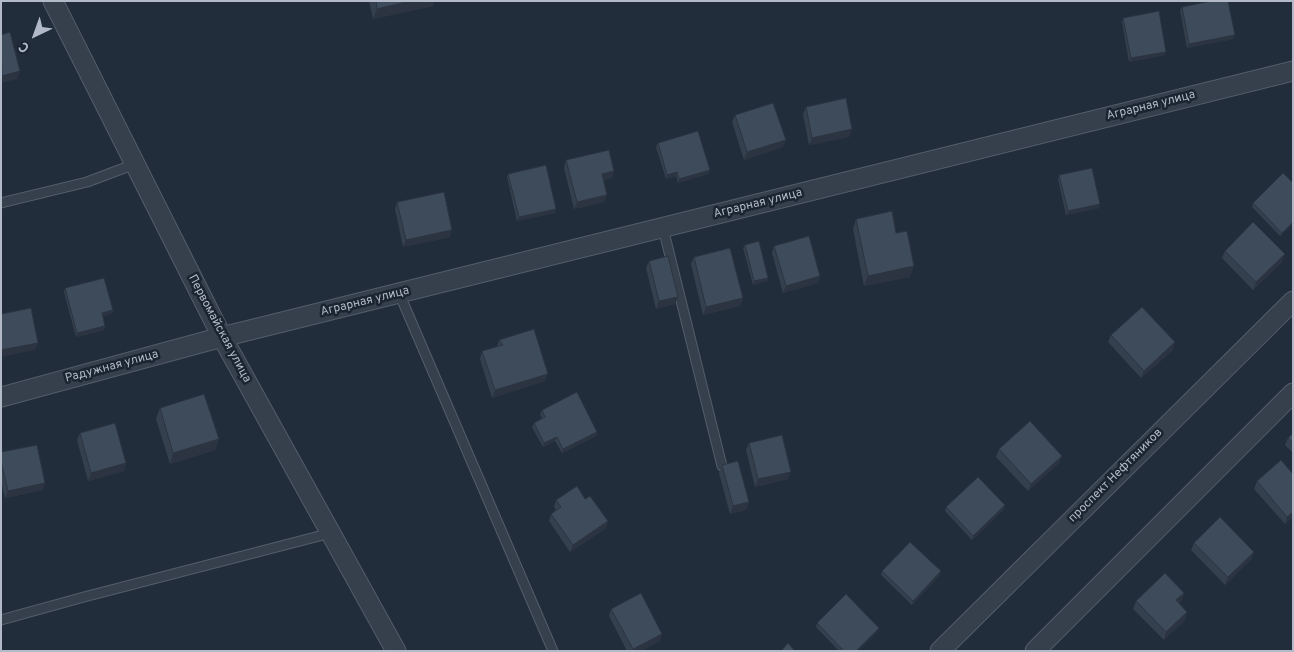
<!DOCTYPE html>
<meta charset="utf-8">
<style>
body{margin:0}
#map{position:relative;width:1294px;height:652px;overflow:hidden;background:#222d3c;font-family:Overpass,sans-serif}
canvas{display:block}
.frame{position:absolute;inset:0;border:2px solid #b2bac8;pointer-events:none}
.north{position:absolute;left:10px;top:10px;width:50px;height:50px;-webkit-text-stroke:4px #1b2431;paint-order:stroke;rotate:222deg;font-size:14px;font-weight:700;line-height:20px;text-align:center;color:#b2bac8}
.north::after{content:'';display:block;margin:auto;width:18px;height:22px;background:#b2bac8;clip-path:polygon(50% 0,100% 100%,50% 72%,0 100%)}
</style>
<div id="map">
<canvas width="1294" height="652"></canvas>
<div class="frame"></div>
<div class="north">С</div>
</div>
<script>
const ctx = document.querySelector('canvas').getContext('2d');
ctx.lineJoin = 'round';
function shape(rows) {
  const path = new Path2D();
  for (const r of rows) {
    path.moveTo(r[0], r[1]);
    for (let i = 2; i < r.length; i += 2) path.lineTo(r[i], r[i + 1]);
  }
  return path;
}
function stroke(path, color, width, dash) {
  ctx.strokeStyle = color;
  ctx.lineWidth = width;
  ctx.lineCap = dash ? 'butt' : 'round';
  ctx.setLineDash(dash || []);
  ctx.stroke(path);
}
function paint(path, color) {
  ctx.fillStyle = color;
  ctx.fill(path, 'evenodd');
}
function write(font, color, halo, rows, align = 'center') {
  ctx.font = font + ' Overpass,sans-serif';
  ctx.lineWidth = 5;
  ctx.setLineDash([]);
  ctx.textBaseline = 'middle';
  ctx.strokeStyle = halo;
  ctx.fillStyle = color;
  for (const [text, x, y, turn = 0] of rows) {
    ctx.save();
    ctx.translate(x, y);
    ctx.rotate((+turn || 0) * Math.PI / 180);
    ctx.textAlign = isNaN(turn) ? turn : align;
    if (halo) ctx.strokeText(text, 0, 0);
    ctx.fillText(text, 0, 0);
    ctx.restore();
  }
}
const service = shape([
 [1,203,87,182,135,164],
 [663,228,722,466],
 [399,293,553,651],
 [1,620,84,597,331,533]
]);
const minor = shape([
 [53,1,222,337,396,651],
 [1,397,222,337,1293,71],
 [940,651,1293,301],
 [1035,651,1293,393]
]);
const wall = shape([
 [369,1,434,1,433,6,373,19],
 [1182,7,1233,39,1187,48,1180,10],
 [1123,18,1165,55,1129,62,1122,22],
 [806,107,852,129,849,137,809,145,803,114],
 [735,115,783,147,744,160,732,122],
 [658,143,710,170,708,174,678,183,676,176,666,179,656,147],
 [566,160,614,171,612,178,604,180,604,202,574,209,564,168],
 [508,174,555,213,517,221,507,177],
 [1059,175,1099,208,1066,215,1058,179],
 [1293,183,1293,224,1280,236,1252,207,1253,203],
 [397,202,450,237,403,247,395,209],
 [856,219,896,233,910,277,864,286,853,229],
 [745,245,768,278,767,281,753,285,743,248],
 [774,246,820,276,818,283,783,293,772,253],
 [1225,251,1282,262,1253,290,1222,258],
 [694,257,743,298,740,306,703,315,691,264],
 [649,261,678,297,675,304,656,309,646,268],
 [65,288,113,310,111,314,103,316,105,326,104,330,76,337,64,292],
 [1111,335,1173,350,1141,378,1108,342],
 [499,340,545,381,492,398,480,359,482,351,497,347],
 [160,408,219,439,215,450,170,464,156,419],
 [542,410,597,432,596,436,562,453,555,441,543,447,532,427,534,423,542,418,540,414],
 [80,433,126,463,124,471,88,481,77,440],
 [1293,433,1293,453,1285,445,1288,438],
 [749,443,788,479,755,487,746,450],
 [999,449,1062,456,1059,463,1028,491,996,457],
 [1,452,43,490,5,498,1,481],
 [722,465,749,502,746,510,730,514,719,473],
 [1257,481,1293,517,1285,524,1254,489],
 [585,499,608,521,605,529,570,552,549,521,551,514,556,510,554,507,556,500],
 [946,507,1004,509,972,540,945,511],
 [1194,543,1254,552,1251,559,1225,585,1191,550],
 [882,571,940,575,912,605,881,575],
 [1184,593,1182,600,1179,603,1187,612,1185,620,1164,640,1133,609,1136,601],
 [611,609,660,641,641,651,627,651,609,616],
 [817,623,877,632,858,651,839,651,816,627]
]);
const shadedWall = shape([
 [410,1,434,1,433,6,373,19,377,9],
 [1235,35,1233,39,1187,48,1189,44],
 [1166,52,1165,55,1129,62,1131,58],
 [20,71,17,79,1,83,2,76],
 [852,129,849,137,809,145,812,138],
 [786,140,783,147,744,160,747,152],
 [710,170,708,174,678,183,679,179],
 [614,171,612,178,599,182,602,174],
 [677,172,676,176,666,179,667,175],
 [607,195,604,202,574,209,577,202],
 [1100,204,1099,208,1066,215,1068,211],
 [556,209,555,213,517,221,519,217],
 [1293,222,1293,224,1280,236,1282,233],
 [452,230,450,237,403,247,406,240],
 [1285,254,1282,262,1253,290,1256,282],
 [914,266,910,277,864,286,868,276],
 [820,276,818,283,783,293,786,286],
 [768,278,767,281,753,285,754,281],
 [678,297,675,304,656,309,659,301],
 [743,298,740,306,703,315,706,307],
 [113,310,111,314,100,317,102,313],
 [105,326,104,330,76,337,77,333],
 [1175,342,1173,350,1141,378,1144,371],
 [38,343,35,350,1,357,1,350],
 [548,374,545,381,492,398,495,390],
 [597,432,596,436,562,453,563,449],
 [557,437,555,441,543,447,544,443],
 [219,439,215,450,170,464,173,453],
 [1062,456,1059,463,1028,491,1031,484],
 [126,463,124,471,88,481,91,473],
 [791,472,788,479,755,487,758,479],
 [45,483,43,490,5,498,8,491],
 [749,502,746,510,730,514,733,506],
 [1005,505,1004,509,972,540,973,536],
 [1293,512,1293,517,1285,524,1287,517],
 [608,521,605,529,570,552,573,545],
 [1254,552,1251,559,1225,585,1228,577],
 [941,571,940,575,912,605,913,601],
 [1184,593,1182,600,1174,608,1176,600],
 [1187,612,1185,620,1164,640,1166,632],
 [879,628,877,632,858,651,856,651],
 [662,634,660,641,641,651,633,651,633,649]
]);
const building = shape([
 [376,1,410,1,377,9,376,1],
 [1211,1,1228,1,1235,35,1189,44,1182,7,1211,1],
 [1159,11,1166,52,1131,58,1123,18,1159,11],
 [10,32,20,71,2,76,1,35,10,32],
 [846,98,852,129,812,138,806,107,846,98],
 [773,103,786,140,747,152,735,115,773,103],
 [698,131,710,170,679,179,677,172,667,175,658,143,698,131],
 [609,150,614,171,602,174,607,195,577,202,566,160,609,150],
 [546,165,556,209,519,217,508,174,546,165],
 [1092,168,1100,204,1068,211,1059,175,1092,168],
 [1283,173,1293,183,1293,222,1282,233,1253,203,1283,173],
 [444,192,452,230,406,240,397,202,444,192],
 [892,211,896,233,907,231,914,266,868,276,856,219,892,211],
 [1253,222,1285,254,1256,282,1225,251,1253,222],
 [809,236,820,276,786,286,774,246,809,236],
 [759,241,768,278,754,281,745,245,759,241],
 [730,248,743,298,706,307,694,257,730,248],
 [668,256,678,297,659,301,649,261,668,256],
 [104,278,113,310,102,313,105,326,77,333,65,288,104,278],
 [1142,307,1175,342,1144,371,1111,335,1142,307],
 [31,308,38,343,1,350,1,314,31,308],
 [534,329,548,374,495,390,482,351,503,345,499,340,534,329],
 [577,392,597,432,563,449,557,437,544,443,534,423,545,417,542,410,577,392],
 [204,394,219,439,173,453,160,408,204,394],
 [1030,421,1062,456,1031,484,999,449,1030,421],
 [115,423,126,463,91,473,80,433,115,423],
 [1293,433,1293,443,1288,438,1293,433],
 [782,435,791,472,758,479,749,443,782,435],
 [37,445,45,483,8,491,1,461,1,452,37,445],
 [1281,460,1293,474,1293,512,1287,517,1257,481,1281,460],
 [738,461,749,502,733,506,722,465,738,461],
 [978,477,1005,505,973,536,946,507,978,477],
 [577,486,585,499,590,496,608,521,573,545,551,514,561,507,556,500,577,486],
 [1220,517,1254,552,1228,577,1194,543,1220,517],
 [910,542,941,571,913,601,882,571,910,542],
 [1165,573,1184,593,1176,600,1187,612,1166,632,1136,601,1165,573],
 [641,593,662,634,633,649,611,609,641,593],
 [846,594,879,628,856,651,844,651,817,623,846,594],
 [788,643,795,651,781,651,788,643]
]);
const streetNames = [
 ["Аграрная улица",1151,106,-14],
 ["Аграрная улица",758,204,-14],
 ["Аграрная улица",365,302,-14],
 ["Первомайская улица",219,329,62],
 ["Радужная улица",112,367,-15],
 ["проспект Нефтяников",1116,476,-45]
];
stroke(service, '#545d6a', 11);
stroke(minor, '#545d6a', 21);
stroke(service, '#363f4c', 9);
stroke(minor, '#363f4c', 19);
paint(wall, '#35404e');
paint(shadedWall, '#2b3440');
paint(building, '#3e4b5b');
stroke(building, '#2b3440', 1);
write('12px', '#b2bac8', '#1b2431', streetNames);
</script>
